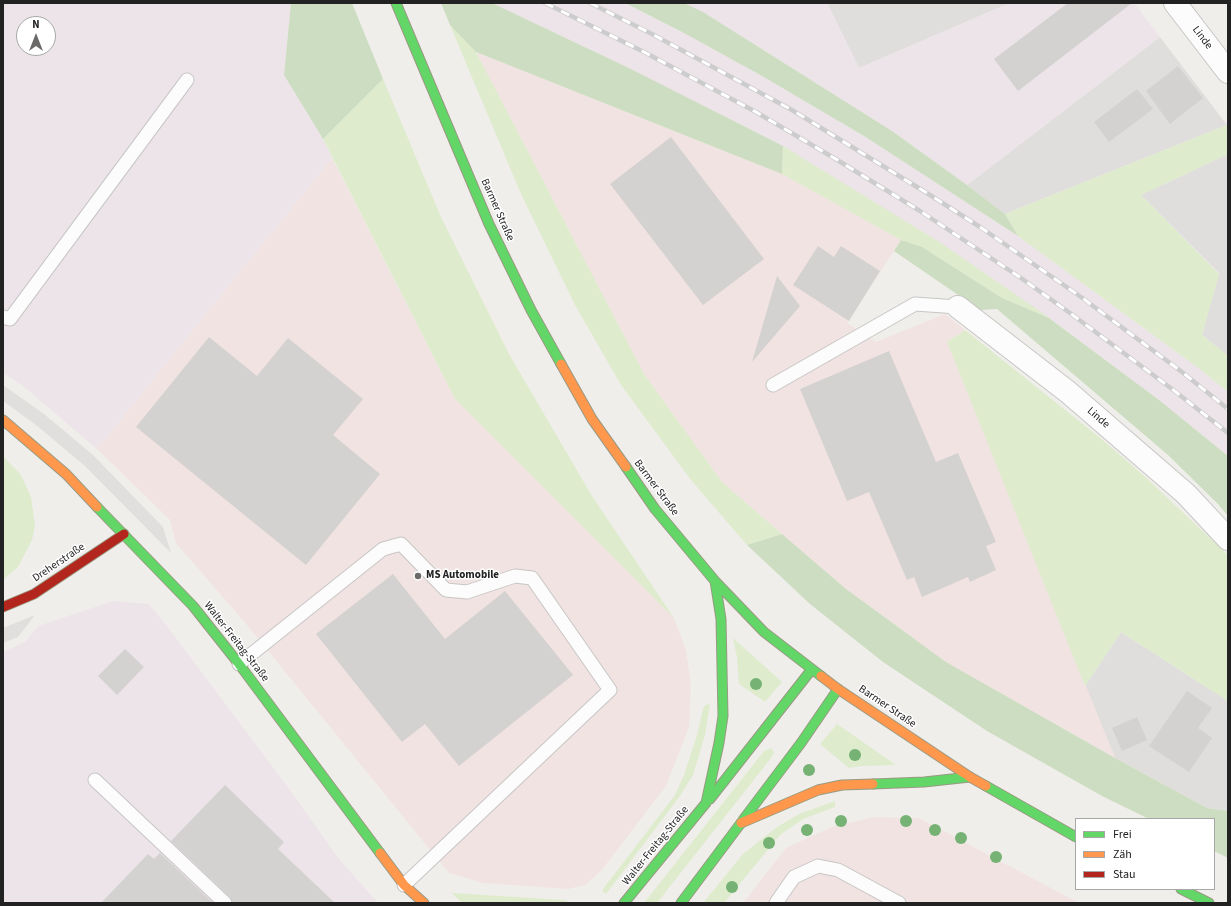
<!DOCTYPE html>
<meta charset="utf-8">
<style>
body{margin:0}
#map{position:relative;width:1231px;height:906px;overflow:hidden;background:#f0eeeb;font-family:"Source Sans 3",sans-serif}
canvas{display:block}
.frame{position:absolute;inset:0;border:4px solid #222;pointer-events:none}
.legend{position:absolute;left:1075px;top:818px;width:140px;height:72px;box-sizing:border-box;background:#fff;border:1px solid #a7a7a7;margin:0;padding:5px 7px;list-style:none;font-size:12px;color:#222}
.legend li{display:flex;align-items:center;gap:8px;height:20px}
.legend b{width:20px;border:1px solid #a7a7a7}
.north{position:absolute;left:16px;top:16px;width:40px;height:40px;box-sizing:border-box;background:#fff;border:1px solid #a7a7a7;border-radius:50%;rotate:0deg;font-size:11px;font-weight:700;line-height:16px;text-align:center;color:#222}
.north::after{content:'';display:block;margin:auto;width:14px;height:18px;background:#6a6968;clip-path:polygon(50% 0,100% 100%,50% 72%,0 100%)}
</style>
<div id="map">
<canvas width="1231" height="906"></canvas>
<div class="frame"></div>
<ul class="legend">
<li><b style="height:5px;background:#63d668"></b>Frei</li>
<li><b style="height:5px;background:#ff974d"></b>Zäh</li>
<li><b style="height:5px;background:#b3261e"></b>Stau</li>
</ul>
<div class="north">N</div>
</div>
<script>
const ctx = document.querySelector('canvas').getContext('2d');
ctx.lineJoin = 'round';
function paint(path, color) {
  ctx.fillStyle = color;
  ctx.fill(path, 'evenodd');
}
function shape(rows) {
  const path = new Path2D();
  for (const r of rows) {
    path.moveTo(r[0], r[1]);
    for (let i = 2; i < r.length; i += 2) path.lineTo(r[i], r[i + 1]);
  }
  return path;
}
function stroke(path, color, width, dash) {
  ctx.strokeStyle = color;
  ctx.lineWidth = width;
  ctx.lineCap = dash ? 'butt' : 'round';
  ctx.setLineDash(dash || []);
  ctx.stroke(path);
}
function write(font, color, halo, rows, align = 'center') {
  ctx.font = font + ' "Source Sans 3",sans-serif';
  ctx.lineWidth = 3;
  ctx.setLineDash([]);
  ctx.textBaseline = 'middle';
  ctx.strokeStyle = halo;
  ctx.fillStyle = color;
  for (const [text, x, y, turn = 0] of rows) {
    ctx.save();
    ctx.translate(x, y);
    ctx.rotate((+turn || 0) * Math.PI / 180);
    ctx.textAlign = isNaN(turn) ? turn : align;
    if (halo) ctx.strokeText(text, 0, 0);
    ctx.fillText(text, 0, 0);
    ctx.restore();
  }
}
const residential = shape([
 [827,3,1010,3,859,68],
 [1160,37,1227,125,1005,214,967,185],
 [1228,154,1228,356,1202,335,1219,273,1141,195],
 [1121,632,1228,701,1228,811,1207,808,1115,758,1085,686]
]);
const commercial = shape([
 [476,52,782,174,901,240,847,323,876,342,945,314,965,330,947,342,1115,758,946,662,846,589,722,482,644,374],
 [332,158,455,399,674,618,686,650,691,686,689,727,666,786,601,871,585,885,568,889,483,883,449,873,247,625,176,543,170,520,97,449],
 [874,817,919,818,1079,903,743,903,786,848,832,827]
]);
const industrial = shape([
 [3,3,291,3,284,75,323,139,332,158,97,449,22,385,3,373],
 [24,24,48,24,48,48,24,48],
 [492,3,625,3,684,33,762,76,864,136,1018,236,1201,370,1228,392,1228,456,1159,400,1051,319,783,146,633,70],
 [684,3,827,3,859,68,1010,3,1134,3,1160,37,967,185,892,131,703,12],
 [113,601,149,604,167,626,290,790,338,858,378,903,3,903,3,652,25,642,38,626]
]);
const grass = shape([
 [450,25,476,52,644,374,722,482,782,534,747,545,691,480,621,385,575,305,521,194],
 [383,79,441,217,509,354,592,496,674,618,455,399,323,139],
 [1227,125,1228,154,1141,195,1219,274,1202,335,1228,356,1228,392,1201,370,1018,236,1005,214],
 [783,146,941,243,1051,319,1002,298,922,247,901,240,782,174],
 [965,330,1099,437,1141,473,1228,555,1228,701,1121,632,1085,686,947,342],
 [3,456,21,475,31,497,35,526,32,540,18,567,3,580],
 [733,638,782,682,765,702,739,684,737,657],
 [710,704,705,735,693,775,680,796,606,894,603,892,603,889,675,795,684,775,697,735,703,709,705,705],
 [837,724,896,765,862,766,849,768,820,744],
 [771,748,774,752,771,758,657,903,644,903,764,751],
 [835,801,835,807,803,819,780,835,724,903,703,903,743,854,777,827,799,814],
 [452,893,564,900,571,903,462,903]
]);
const forest = shape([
 [291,3,352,3,383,79,323,139,284,75],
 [441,3,492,3,633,70,783,146,782,174,476,52,450,25],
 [625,3,684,3,703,12,892,131,967,185,1005,214,1018,236,864,136,762,76,684,33],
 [901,240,922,247,1002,298,1049,318,1159,400,1228,456,1228,516,1218,504,1168,455,997,309,980,310,894,251],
 [782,534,846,589,946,662,1115,758,1207,808,1228,811,1228,858,1214,851,1214,819,1149,819,1102,796,987,731,883,662,810,604,747,545]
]);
const parking = shape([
 [3,385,44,414,93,455,163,527,171,553,85,466,36,425,3,401],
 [35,615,18,637,3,643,3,628]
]);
const building = shape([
 [1068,3,1132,3,1018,91,994,59],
 [1178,66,1203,98,1170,124,1146,91],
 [1137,89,1153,109,1109,142,1094,122],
 [671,137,764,259,703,305,610,184],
 [818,246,834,257,841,246,880,271,849,321,793,285],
 [777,276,800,306,752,362],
 [209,337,257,376,288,338,363,399,333,435,380,474,306,565,136,427],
 [889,351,936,462,958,453,996,542,986,546,996,570,970,582,968,577,922,597,914,577,907,580,869,492,847,501,800,389],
 [393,574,445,639,505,591,573,675,459,766,425,724,402,742,316,634],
 [125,649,144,667,117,695,98,676],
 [1187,691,1212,708,1198,728,1212,738,1189,772,1149,746],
 [1137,717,1147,740,1122,751,1112,728],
 [225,785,284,842,278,849,335,903,233,903,230,897,171,841],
 [160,853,213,903,101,903,148,854,154,859]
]);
const lane = shape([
 [3,317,10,319,187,80],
 [773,385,915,304,958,307],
 [239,664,383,549,401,544,446,590,467,592,515,576,532,578,610,690,404,885],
 [95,780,225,903],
 [776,903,794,877,818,866,838,870,899,903]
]);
const street = shape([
 [1175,3,1228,72],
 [958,307,1068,392,1186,494,1228,539]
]);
const fast = shape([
 [396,3,489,224,531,310,561,364],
 [626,467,655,509,715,581,764,632,821,676],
 [97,507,193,606,239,664,380,853],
 [873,784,924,782,970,777],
 [986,786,1076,837],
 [710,799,812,669],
 [706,803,719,743,723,716,721,619,715,581],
 [743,820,801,743,838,689],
 [1181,889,1209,903],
 [624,903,706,803],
 [681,903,741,823]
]);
const slow = shape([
 [561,364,592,419,626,467],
 [3,420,66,474,97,507],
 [821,676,838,689,970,777,986,786],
 [741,823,818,790,842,785,873,784],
 [380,853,404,885,424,903]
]);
const jam = shape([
 [3,607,34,594,124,534]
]);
const rail = shape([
 [545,3,644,52,756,112,834,158,920,211,1021,278,1070,313,1172,389,1228,433],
 [590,3,652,34,792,110,930,195,980,227,1081,297,1182,372,1228,409]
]);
const trees = [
 [756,684],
 [855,755],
 [809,770],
 [841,821],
 [906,821],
 [807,830],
 [935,830],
 [961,838],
 [769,843],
 [996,857],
 [732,887]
];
const markers = [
 [418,576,4,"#6a6968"]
];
const streetNames = [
 ["Linde",1202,38,53],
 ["Barmer Straße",497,210,66],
 ["Linde",1098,418,41],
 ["Barmer Straße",656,488,53],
 ["Dreherstraße",59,563,-34],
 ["Walter-Freitag-Straße",236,642,52],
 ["Barmer Straße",887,707,34],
 ["Walter-Freitag-Straße",656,846,-51]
];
const poiNames = [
 ["MS Automobile",426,576]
];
paint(residential, '#dfdedc');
paint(commercial, '#f1e3e2');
paint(industrial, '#ede4e9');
paint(grass, '#deebcc');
paint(forest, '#cdddc1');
paint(parking, '#e0dfde');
paint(building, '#d4d2d0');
stroke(lane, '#c7c6c5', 15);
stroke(street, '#c7c6c5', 24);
stroke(fast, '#999a82', 11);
stroke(slow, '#999a82', 11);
stroke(jam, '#999a82', 11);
stroke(lane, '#fdfcfc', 13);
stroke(street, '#fdfcfc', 22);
stroke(fast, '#63d668', 9);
stroke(slow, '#ff974d', 9);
stroke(jam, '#b3261e', 9);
stroke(rail, '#ccc', 4.5);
stroke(rail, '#fff', 3, [9]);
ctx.fillStyle = '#75b274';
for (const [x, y] of trees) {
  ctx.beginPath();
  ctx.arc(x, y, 6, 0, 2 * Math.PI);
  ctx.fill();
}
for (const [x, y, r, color] of markers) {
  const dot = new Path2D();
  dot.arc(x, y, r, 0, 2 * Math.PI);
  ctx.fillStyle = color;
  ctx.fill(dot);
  stroke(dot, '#fff', 1.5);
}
write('11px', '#222', '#fff', streetNames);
write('bold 11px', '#222', '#fff', poiNames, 'left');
</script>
